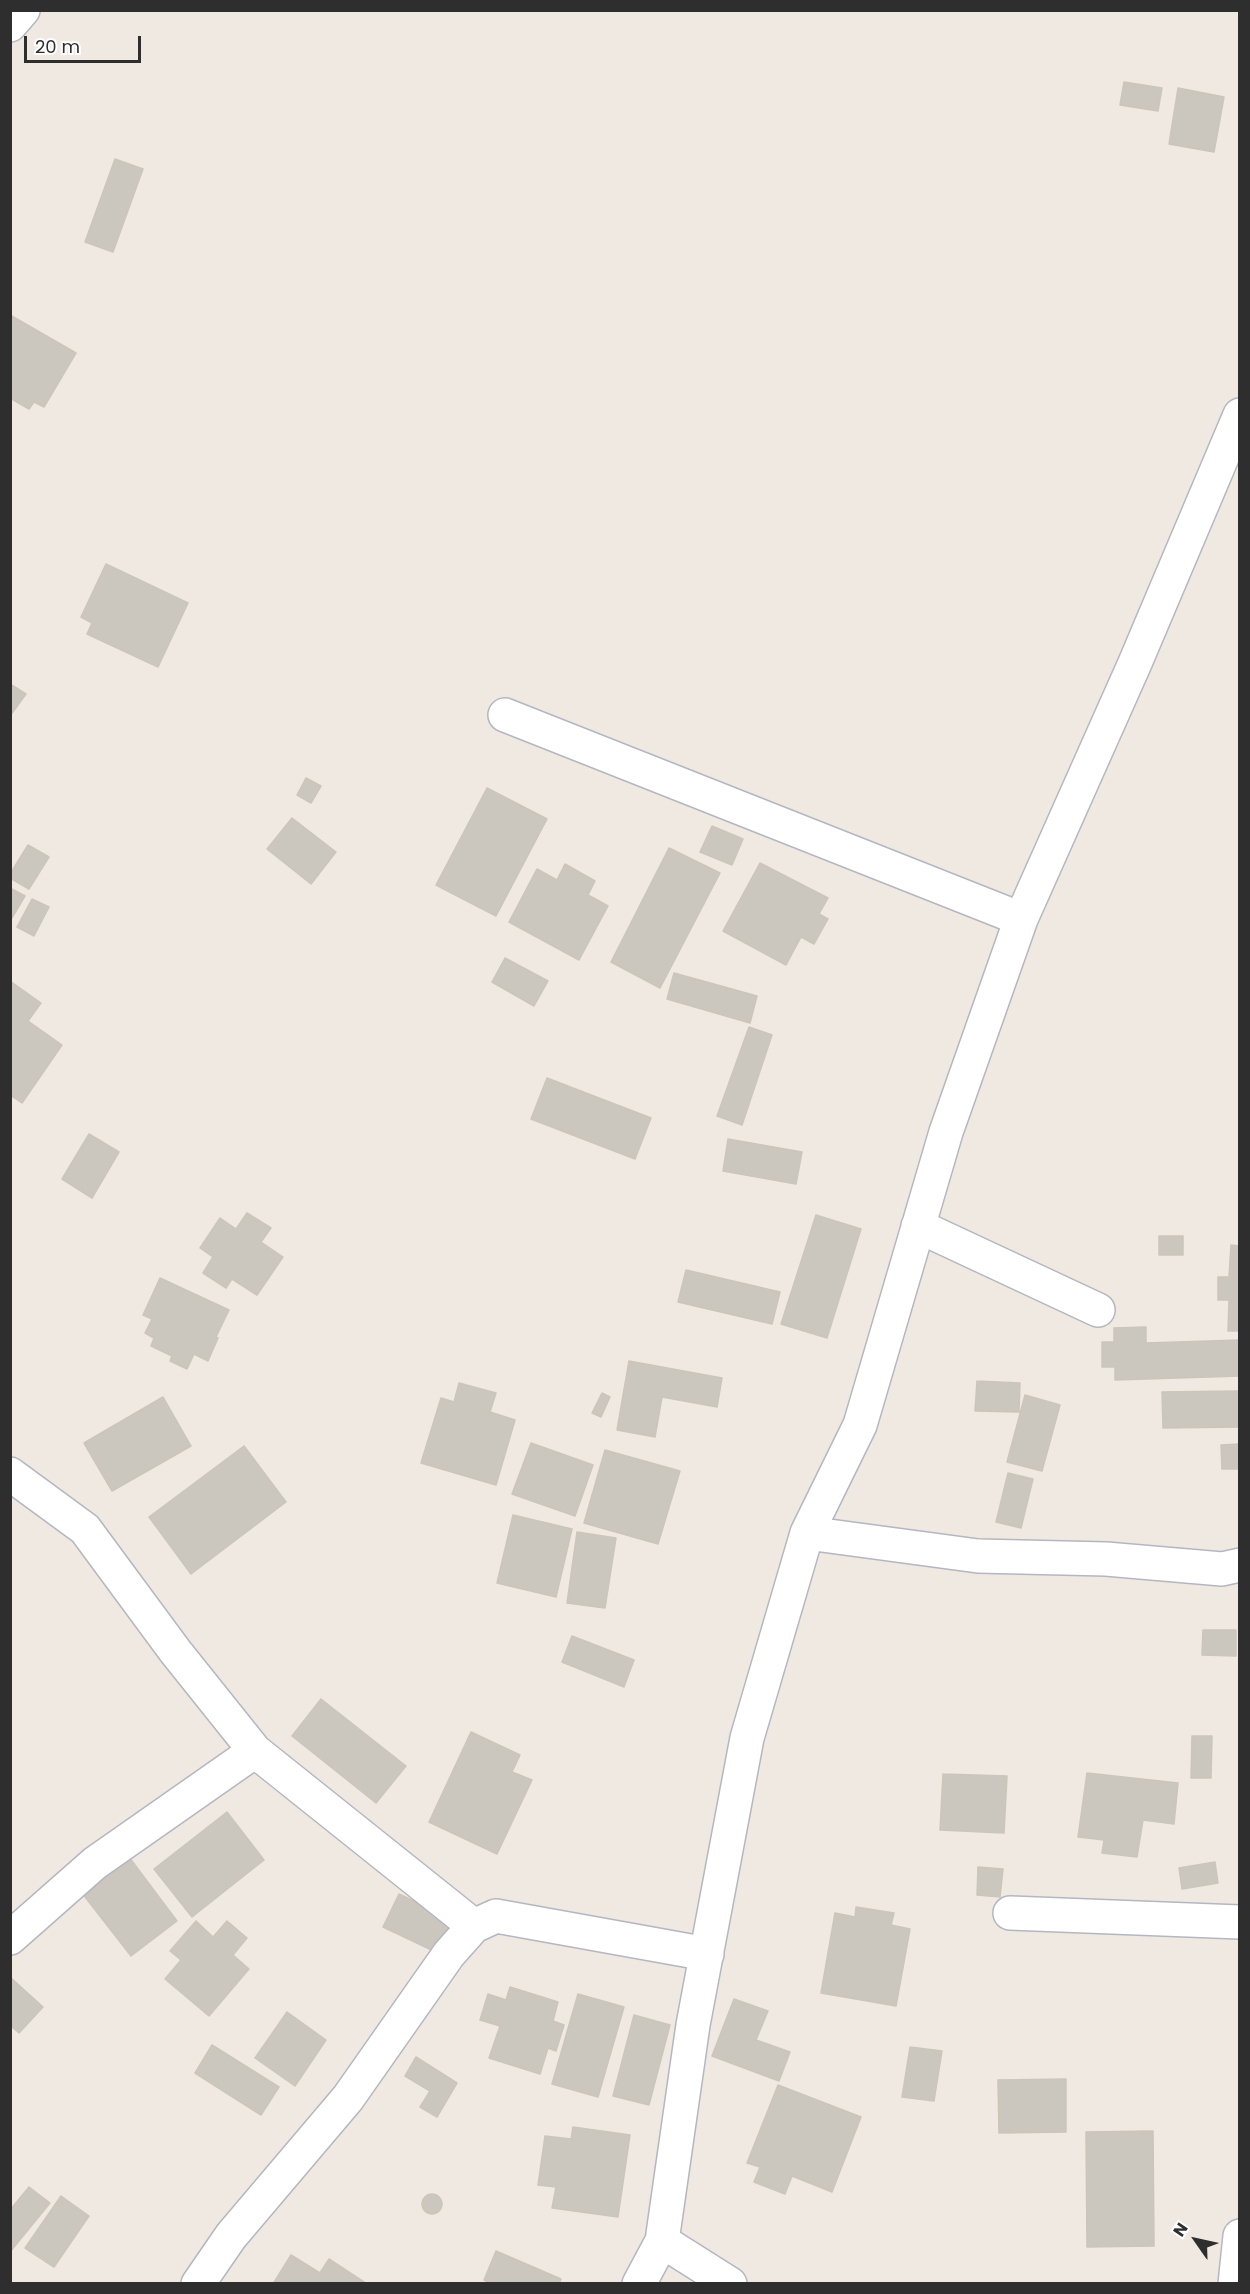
<!DOCTYPE html>
<style>
body{margin:0}
#map{position:relative;width:1250px;height:2294px;overflow:hidden;background:#efe9e1;font-family:Poppins,sans-serif}
canvas{display:block}
.frame{position:absolute;inset:0;border:12px solid #2e2e2e;pointer-events:none}
.north{position:absolute;left:1166px;top:2210px;width:60px;height:60px;-webkit-text-stroke:4px #fff;paint-order:stroke;rotate:304deg;font-size:16px;font-weight:700;line-height:24px;text-align:center;color:#2e2e2e}
.north::after{content:'';display:block;margin:auto;width:21px;height:27px;background:#2e2e2e;clip-path:polygon(50% 0,100% 100%,50% 72%,0 100%)}
.scale{position:absolute;left:24px;top:36px;width:117px;height:27px;box-sizing:border-box;border:3px solid #2e2e2e;border-top:0;padding-left:8px;font-size:18px;line-height:21px;white-space:nowrap;color:#2e2e2e;-webkit-text-stroke:4px #fff;paint-order:stroke}
</style>
<div id="map">
<canvas width="1250" height="2294"></canvas>
<div class="frame"></div>
<div class="north">N</div>
<div class="scale">20 m</div>
</div>
<script>
const ctx = document.querySelector('canvas').getContext('2d');
ctx.lineJoin = 'round';
function paint(path, color) {
  ctx.fillStyle = color;
  ctx.fill(path, 'evenodd');
}
function shape(rows) {
  const path = new Path2D();
  for (const r of rows) {
    if (r.length === 3) {
      path.moveTo(r[0] + r[2], r[1]);
      path.arc(r[0], r[1], r[2], 0, 2 * Math.PI);
      continue;
    }
    path.moveTo(r[0], r[1]);
    for (let i = 2; i < r.length; i += 2) path.lineTo(r[i], r[i + 1]);
  }
  return path;
}
function stroke(path, color, width, dash) {
  ctx.strokeStyle = color;
  ctx.lineWidth = width;
  ctx.lineCap = dash ? 'butt' : 'round';
  ctx.setLineDash(dash || []);
  ctx.stroke(path);
}
const building = shape([
 [1124,82,1162,88,1158,111,1120,105,1124,82],
 [1178,88,1224,97,1214,152,1169,144,1178,88],
 [115,159,143,169,113,252,85,242,115,159],
 [10,315,76,353,44,407,34,402,29,409,10,398,10,315],
 [106,564,188,603,158,667,87,634,92,623,81,617,106,564],
 [10,684,26,694,10,716,10,684],
 [306,778,321,786,311,803,297,795,306,778],
 [487,788,547,819,496,916,436,885,487,788],
 [292,818,336,852,311,884,267,849,292,818],
 [712,826,743,839,732,865,700,852,712,826],
 [28,845,49,857,29,889,10,878,10,874,28,845],
 [669,848,720,873,660,988,611,962,669,848],
 [760,863,828,898,819,914,828,919,814,944,801,937,786,965,723,931,760,863],
 [565,864,595,881,588,895,608,906,579,960,509,922,537,869,557,880,565,864],
 [10,888,25,896,10,921,10,888],
 [32,899,49,907,34,936,17,927,32,899],
 [505,958,548,981,534,1006,492,982,505,958],
 [674,973,757,996,750,1023,667,999,674,973],
 [10,981,41,1003,28,1021,62,1045,22,1103,10,1095,10,981],
 [749,1027,772,1035,742,1125,717,1116,749,1027],
 [547,1078,651,1118,635,1159,531,1119,547,1078],
 [89,1134,119,1152,92,1198,62,1179,89,1134],
 [728,1139,802,1152,796,1184,723,1171,728,1139],
 [247,1213,271,1228,261,1242,283,1257,257,1295,232,1279,226,1288,203,1273,213,1257,200,1248,220,1218,236,1229,247,1213],
 [816,1215,861,1229,827,1338,781,1324,816,1215],
 [1159,1236,1183,1236,1183,1255,1159,1255,1159,1236],
 [1231,1245,1240,1246,1240,1331,1228,1331,1229,1300,1218,1300,1218,1277,1229,1277,1231,1245],
 [686,1270,780,1292,772,1324,678,1302,686,1270],
 [160,1278,229,1310,216,1337,218,1338,208,1361,194,1354,187,1369,170,1361,172,1356,151,1346,154,1338,145,1333,152,1319,143,1315,160,1278],
 [1146,1327,1146,1343,1240,1340,1240,1376,1115,1380,1115,1367,1102,1367,1102,1342,1114,1342,1114,1328,1146,1327],
 [629,1361,722,1378,717,1407,662,1397,655,1437,617,1430,629,1361],
 [977,1381,1020,1383,1019,1412,975,1411,977,1381],
 [459,1383,496,1393,490,1412,515,1420,496,1485,421,1463,441,1398,454,1402,459,1383],
 [1240,1391,1240,1427,1163,1428,1162,1392,1240,1391],
 [602,1393,610,1397,601,1417,592,1413,602,1393],
 [1025,1395,1060,1405,1042,1471,1007,1462,1025,1395],
 [163,1397,191,1446,112,1491,84,1443,163,1397],
 [531,1443,593,1465,575,1516,512,1494,531,1443],
 [1240,1444,1240,1469,1222,1469,1221,1445,1240,1444],
 [244,1446,286,1502,191,1574,149,1517,244,1446],
 [605,1450,680,1471,658,1544,584,1523,605,1450],
 [1008,1473,1033,1479,1021,1528,996,1522,1008,1473],
 [513,1515,572,1529,556,1597,497,1583,513,1515],
 [577,1532,616,1538,605,1608,567,1603,577,1532],
 [1203,1630,1236,1630,1236,1656,1202,1655,1203,1630],
 [572,1636,634,1660,624,1687,562,1662,572,1636],
 [321,1699,406,1766,376,1803,292,1736,321,1699],
 [471,1732,520,1755,512,1772,532,1780,497,1854,429,1822,471,1732],
 [1192,1736,1212,1736,1211,1778,1191,1778,1192,1736],
 [1087,1773,1178,1783,1174,1824,1143,1820,1137,1857,1102,1853,1104,1840,1078,1837,1087,1773],
 [943,1774,1007,1776,1004,1833,940,1830,943,1774],
 [227,1812,264,1860,192,1917,154,1869,227,1812],
 [129,1857,177,1921,131,1956,82,1893,129,1857],
 [1215,1862,1218,1883,1182,1889,1179,1868,1215,1862],
 [978,1867,1003,1869,1000,1897,977,1895,978,1867],
 [399,1894,455,1921,440,1954,383,1927,399,1894],
 [856,1907,894,1913,891,1925,910,1929,896,2006,821,1993,835,1913,855,1917,856,1907],
 [196,1921,213,1937,227,1921,247,1938,233,1955,249,1969,209,2016,165,1979,181,1960,170,1951,196,1921],
 [10,1977,43,2007,19,2033,10,2025,10,1977],
 [510,1987,558,2002,553,2021,564,2025,556,2051,548,2048,540,2074,489,2058,500,2026,480,2020,488,1994,506,2000,510,1987],
 [578,1994,624,2007,598,2097,552,2084,578,1994],
 [734,1999,768,2011,756,2040,790,2052,779,2081,712,2056,734,1999],
 [287,2012,326,2040,295,2086,255,2058,287,2012],
 [634,2015,670,2025,649,2105,613,2096,634,2015],
 [212,2045,279,2087,261,2115,195,2073,212,2045],
 [910,2047,942,2051,934,2101,902,2097,910,2047],
 [416,2057,457,2083,437,2117,420,2107,430,2091,405,2076,416,2057],
 [1066,2079,1066,2132,999,2133,998,2080,1066,2079],
 [778,2085,861,2117,832,2192,792,2176,785,2194,754,2182,760,2167,747,2163,778,2085],
 [573,2127,630,2135,618,2217,552,2208,556,2187,538,2185,545,2136,571,2139,573,2127],
 [1153,2131,1154,2246,1087,2247,1086,2132,1153,2131],
 [29,2187,50,2203,10,2252,10,2210,29,2187],
 [432,2204,10],
 [61,2196,89,2216,54,2267,25,2248,61,2196],
 [496,2251,561,2279,559,2284,492,2284,484,2280,496,2251],
 [291,2255,320,2273,329,2259,367,2284,273,2284,291,2255]
]);
const minor = shape([
 [10,25,23,10],
 [505,715,1021,919],
 [918,1226,1098,1310],
 [10,1474,85,1529,175,1651,255,1751,474,1926],
 [807,1533,978,1556,1106,1559,1222,1569,1240,1565],
 [1010,1913,1240,1922],
 [10,1938,95,1863,255,1751],
 [198,2284,231,2236,348,2098,449,1954,474,1926,496,1916,707,1954],
 [639,2284,662,2241],
 [730,2284,662,2241,693,2025,747,1738,807,1533,860,1425,946,1132,1021,919,1135,663,1240,415],
 [1235,2284,1240,2236]
]);
paint(building, '#cbc7bf');
stroke(building, '#cbc5ba', 1.5);
stroke(minor, '#b4b7c1', 36);
stroke(minor, '#fff', 33);
</script>
